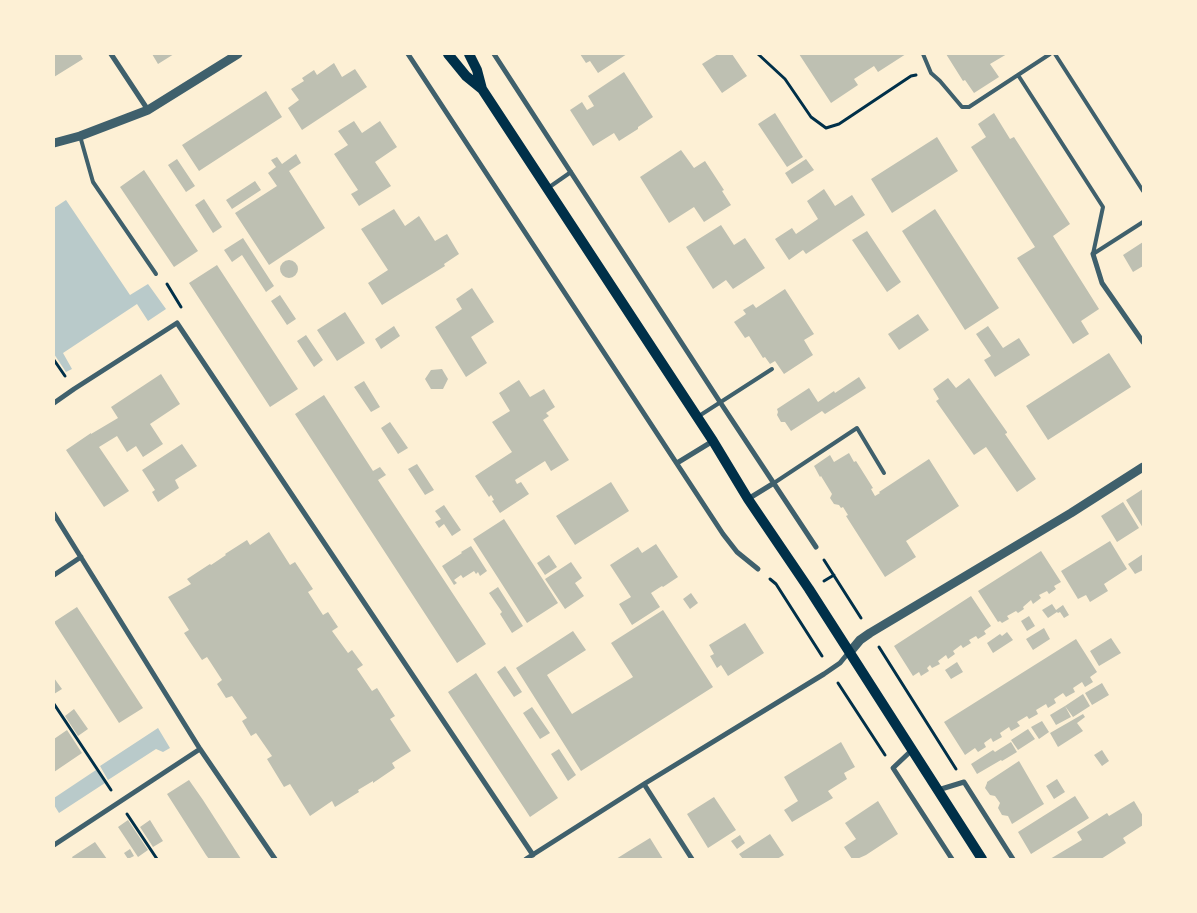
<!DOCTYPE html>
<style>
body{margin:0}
#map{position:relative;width:1197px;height:913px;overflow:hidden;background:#fdf0d5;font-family:Manrope,sans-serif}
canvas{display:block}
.frame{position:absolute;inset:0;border:55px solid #fdf0d5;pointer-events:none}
</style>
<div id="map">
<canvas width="1197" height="913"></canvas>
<div class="frame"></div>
</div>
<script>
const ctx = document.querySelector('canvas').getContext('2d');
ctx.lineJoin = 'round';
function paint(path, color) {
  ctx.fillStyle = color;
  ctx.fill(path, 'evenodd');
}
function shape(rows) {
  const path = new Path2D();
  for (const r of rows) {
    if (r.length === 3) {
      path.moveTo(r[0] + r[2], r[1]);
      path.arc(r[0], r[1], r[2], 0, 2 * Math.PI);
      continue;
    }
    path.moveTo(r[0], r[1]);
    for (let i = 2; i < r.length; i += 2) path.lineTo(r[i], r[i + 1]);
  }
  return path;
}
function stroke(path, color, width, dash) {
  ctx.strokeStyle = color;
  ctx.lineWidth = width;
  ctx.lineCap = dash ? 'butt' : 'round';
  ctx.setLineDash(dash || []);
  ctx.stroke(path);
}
const green = shape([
 [66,200,130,295,148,284,166,309,148,321,137,304,63,353,72,369,66,372,54,354,54,208],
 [158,728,170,748,163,752,156,749,108,780,100,766],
 [96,770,105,783,59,813,54,805,54,798]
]);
const building = shape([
 [54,54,80,54,83,59,54,77],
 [152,54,174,54,158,64],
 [580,54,627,54,598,73,590,61,586,63],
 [718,54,732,54,747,76,722,93,702,64],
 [799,54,906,54,878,72,874,66,854,79,858,85,831,103],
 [946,54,1007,54,990,64,999,77,974,93,965,80,963,81],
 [334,63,342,77,355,69,367,87,302,130,288,108,299,100,291,89,304,81,302,78,314,70,317,75],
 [624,72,653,117,638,127,638,129,619,141,614,133,593,146,570,110,582,102,587,110,594,106,588,96],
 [266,91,282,117,199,171,182,145],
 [775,113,803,157,787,167,758,124],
 [994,113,1010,139,1014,137,1070,224,1053,236,1099,309,1081,321,1089,334,1073,344,1017,258,1035,247,971,147,986,137,978,124],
 [354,121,362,133,380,121,397,147,375,162,391,186,359,206,351,194,358,190,334,154,348,145,338,131],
 [937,137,958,171,892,213,871,179],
 [681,150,694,168,705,161,724,190,722,191,731,205,704,222,694,207,669,223,640,177],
 [296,154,301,163,289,171,325,228,269,265,235,213,277,186,268,173,276,167,271,160,277,157,282,164],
 [177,159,195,186,186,192,168,165],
 [806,159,814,170,792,184,785,173],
 [144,170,198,251,174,267,120,187],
 [255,181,261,190,232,209,226,200],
 [824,189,835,206,852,195,865,215,848,226,806,254,803,250,789,260,775,239,792,228,796,234,818,219,807,201],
 [204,199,222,227,213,233,195,205],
 [394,209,405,226,419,216,435,241,447,234,459,254,444,264,445,266,382,305,368,283,388,270,361,229],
 [935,209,999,308,965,330,902,231],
 [721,225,734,245,745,238,765,268,733,289,726,280,713,289,686,247],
 [867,231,901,282,887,292,852,240],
 [243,238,274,286,266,292,242,255,232,262,224,250],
 [1143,242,1143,266,1133,272,1123,255],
 [289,269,9],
 [217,265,298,389,270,407,189,283],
 [472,288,494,322,471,337,487,363,466,377,435,327,462,309,456,299],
 [785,289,814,334,804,340,813,355,784,374,775,361,770,364,765,357,763,358,749,336,745,338,734,322,746,314,743,310,753,304,756,308],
 [280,295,296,319,287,325,271,301],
 [345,312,365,343,337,361,317,330],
 [918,314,929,330,899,350,888,334],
 [394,326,400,336,381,349,375,339],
 [988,326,1003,348,1019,338,1030,355,995,377,984,360,991,356,976,334],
 [306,335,323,360,314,367,297,341],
 [1109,353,1131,387,1048,440,1026,406],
 [442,369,448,379,443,389,431,389,425,379,431,370],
 [161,374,180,404,150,424,163,444,143,457,136,446,127,452,117,436,99,447,129,491,104,507,66,450,91,433,91,434,118,418,111,407],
 [859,377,866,388,825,414,822,411,791,431,785,422,781,422,777,415,778,412,777,409,809,388,818,402,834,391,835,393],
 [948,378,956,388,969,378,1007,432,1007,433,1005,434,1036,479,1017,492,986,447,974,455,936,401,939,399,933,389],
 [519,380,530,397,544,389,555,407,546,413,549,416,543,420,569,460,551,471,545,461,515,480,517,484,521,482,529,494,500,513,492,501,494,500,491,495,489,497,475,476,512,452,492,422,510,411,499,393],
 [364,381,380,407,371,412,354,387],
 [324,395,373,471,380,467,386,475,378,480,486,644,457,663,295,414],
 [390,422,408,448,398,454,381,428],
 [182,444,197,466,175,480,179,488,158,502,152,492,155,490,142,470],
 [849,453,854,462,856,461,873,488,871,489,875,496,880,493,879,492,929,459,959,506,906,541,916,557,885,577,846,516,848,515,843,507,841,508,839,505,834,504,830,498,832,494,821,476,820,477,814,466,830,455,834,462],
 [417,464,434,490,425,495,408,469],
 [611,482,629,511,575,545,556,516],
 [1143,489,1143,528,1126,500],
 [1123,502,1139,528,1117,542,1101,516],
 [444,505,461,530,452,536,444,524,439,528,435,522,441,519,435,511],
 [504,519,558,603,527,623,473,539],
 [269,532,290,565,295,562,313,589,308,592,323,615,328,612,338,627,332,631,348,653,352,650,363,665,357,669,372,691,377,688,395,716,390,719,411,751,392,763,395,768,373,783,373,781,358,790,359,792,335,807,332,801,310,816,290,784,284,787,267,759,272,756,256,733,251,736,242,721,247,718,232,696,226,698,217,684,222,680,207,657,202,660,184,633,189,630,168,597,191,584,187,579,210,564,211,565,226,555,225,554,247,540,250,545],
 [1110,541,1127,569,1104,584,1108,591,1090,602,1086,595,1078,599,1061,571],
 [656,544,678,577,663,587,662,586,651,593,660,607,632,625,619,604,631,597,610,565,638,547,642,553],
 [471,546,487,571,480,576,478,572,476,574,474,571,463,578,461,575,454,580,457,583,454,585,442,566,462,553,461,552],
 [1041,551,1061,582,1054,586,1056,589,1049,594,1047,591,1039,595,1041,598,1033,604,1031,600,1023,607,1024,609,1018,613,1016,611,1007,616,1009,619,1002,623,1000,621,998,622,978,591],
 [1143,554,1143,570,1135,574,1128,564],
 [549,555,557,567,545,575,537,563],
 [571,562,582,578,575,583,584,596,565,609,545,579],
 [498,587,523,626,512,633,500,614,502,612,489,593],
 [691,593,698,603,690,609,683,599],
 [971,596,991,626,984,631,986,634,978,639,976,636,969,640,971,643,963,648,961,645,953,651,955,654,948,659,946,655,938,661,940,664,932,668,930,665,927,668,929,671,921,676,919,672,913,676,894,646],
 [1052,604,1056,610,1063,605,1069,615,1064,618,1060,612,1058,613,1057,612,1048,618,1042,610],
 [77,607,143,708,119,723,54,622],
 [663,610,713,687,581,771,516,668,573,631,586,650,547,675,572,714,633,677,611,643],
 [1029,616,1035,626,1027,631,1021,621],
 [745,623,764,653,728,676,721,665,717,668,710,656,714,654,709,645],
 [1044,628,1050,639,1033,650,1026,639],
 [1007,632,1013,640,993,653,987,643,1000,634,1002,636],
 [1111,638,1121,653,1099,666,1090,651],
 [1076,639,1097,672,1090,677,1093,682,1085,687,1082,682,1073,688,1075,692,1066,697,1063,693,1054,699,1056,703,1048,708,1046,704,1036,710,1038,714,1029,719,1027,716,1017,722,1020,726,1011,731,1009,727,1000,733,1002,737,993,742,991,738,984,743,986,747,978,752,975,748,965,755,944,722],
 [957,662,963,672,951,679,945,670],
 [505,666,522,692,514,697,497,672],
 [476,673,558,798,530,817,448,692],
 [54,678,62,689,54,694],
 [1102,683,1109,695,1092,705,1085,693],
 [1083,694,1090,706,1073,717,1065,706],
 [1065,706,1071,717,1056,725,1050,715],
 [532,707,550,733,540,739,523,713],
 [74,709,88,729,78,736,65,716],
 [1083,714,1085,717,1077,723,1083,731,1058,747,1050,733],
 [1042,721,1049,732,1039,739,1031,727],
 [1028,729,1035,739,1018,750,1011,740],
 [67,730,82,753,54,772,54,739],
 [841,742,855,767,844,773,847,779,828,791,833,798,792,822,784,810,798,801,784,777],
 [1011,742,1017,752,1002,761,1001,760,977,774,971,764,993,750,995,752],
 [559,749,576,775,568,781,551,754],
 [1102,750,1109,761,1102,766,1094,755],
 [1019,761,1044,804,1012,824,1008,816,1002,815,998,808,1000,803,995,796,990,795,985,788,987,783,987,782],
 [1057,779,1065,792,1054,799,1046,786],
 [189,780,203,800,241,859,209,859,206,855,167,794],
 [1075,796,1089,818,1031,854,1018,832],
 [714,797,736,830,708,848,687,814],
 [878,801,898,834,866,855,857,859,852,859,844,847,856,839,845,823],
 [1134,801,1143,816,1143,825,1123,838,1126,843,1101,859,1050,859,1082,840,1077,832,1107,813,1109,816],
 [128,820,148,850,138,857,118,827],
 [150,820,163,841,153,847,140,827],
 [770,834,784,855,777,859,743,859,739,854],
 [740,835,745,843,737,849,731,841],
 [650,838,663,859,616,859,632,849],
 [95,842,107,859,73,859,72,857],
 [130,849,134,856,128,859,124,853]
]);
const path = shape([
 [758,54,785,79,811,117,826,128,839,124,911,76,916,75],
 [167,284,181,307],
 [54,360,65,376],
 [824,560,861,618],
 [770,579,776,584,822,656],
 [824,581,834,575],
 [879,647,956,769],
 [838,683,885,755],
 [54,704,111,790],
 [127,814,157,859]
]);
const service = shape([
 [923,54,931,73,940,81,962,107,969,107,1050,54],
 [1055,54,1143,191],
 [1018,75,1103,207,1093,254],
 [80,136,93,182,156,274],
 [548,188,571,172],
 [1093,254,1143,222],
 [699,416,772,369],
 [774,483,857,428,884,473]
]);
const minor = shape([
 [111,54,148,110],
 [408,54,723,534,737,552,758,569],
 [494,54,720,402,816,547],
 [1093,254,1102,283,1143,342],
 [54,403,74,389,177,323,533,855],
 [677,463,713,441],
 [748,499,774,483],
 [54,514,200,749,275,859],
 [54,575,81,557],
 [912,750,893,768,952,859],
 [644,784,692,859],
 [938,790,964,782,1013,859],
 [54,845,200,749],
 [526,859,644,784,824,674,840,663,849,652]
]);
const tertiary = shape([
 [54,143,80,136,148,110,238,54],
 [850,652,860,640,870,633,1071,513,1143,467]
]);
const secondary = shape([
 [448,54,466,76,482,89,713,441,748,499,809,589,982,859],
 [469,54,477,70,482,89]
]);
paint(green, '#b9caca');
paint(building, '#bec0b2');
stroke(path, '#003049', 3);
stroke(service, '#3f606c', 4);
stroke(minor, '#3f606c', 5);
stroke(tertiary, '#3f606c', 9);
stroke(secondary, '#003049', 10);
</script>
